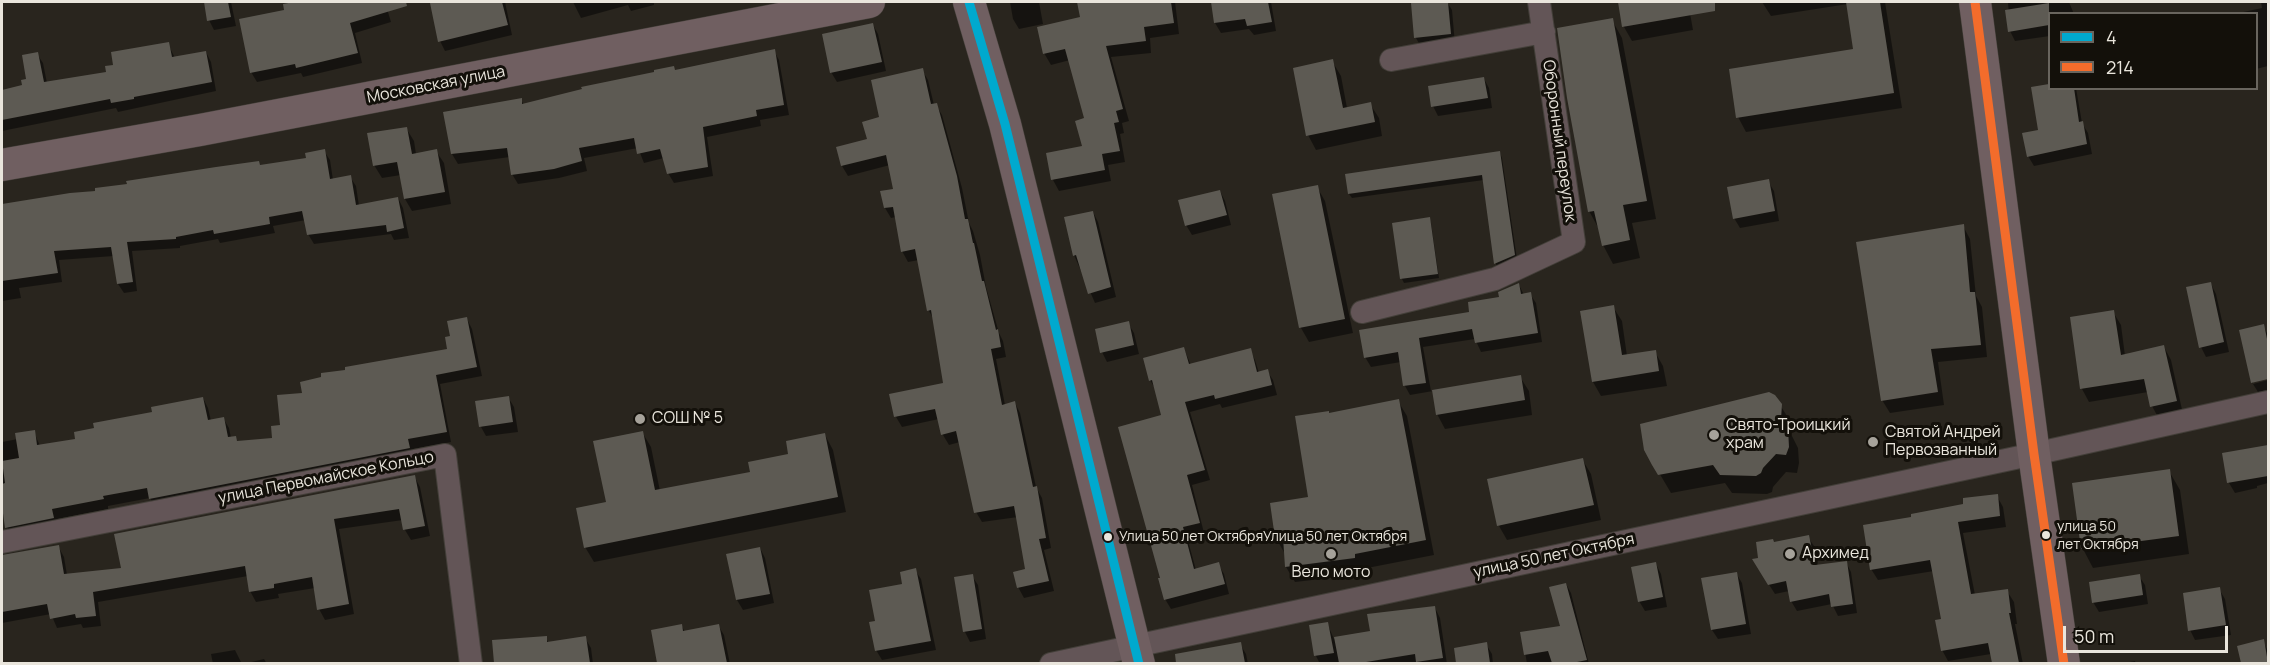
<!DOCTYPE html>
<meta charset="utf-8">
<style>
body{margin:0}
#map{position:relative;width:2270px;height:665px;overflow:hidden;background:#29251e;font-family:Manrope,sans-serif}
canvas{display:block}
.frame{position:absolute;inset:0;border:3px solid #e9e5dc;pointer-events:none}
.legend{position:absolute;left:2048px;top:12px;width:210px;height:78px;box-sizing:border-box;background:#13100a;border:2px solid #69655e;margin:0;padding:8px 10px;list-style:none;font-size:18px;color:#e9e5dc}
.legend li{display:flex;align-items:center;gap:12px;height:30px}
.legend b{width:30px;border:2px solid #69655e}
.scale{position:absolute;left:2063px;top:626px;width:165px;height:27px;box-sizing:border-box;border:3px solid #e9e5dc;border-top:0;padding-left:8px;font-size:18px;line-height:21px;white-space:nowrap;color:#e9e5dc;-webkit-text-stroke:4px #13100a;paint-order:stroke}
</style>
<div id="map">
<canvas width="2270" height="665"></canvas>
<div class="frame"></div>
<ul class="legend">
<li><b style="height:8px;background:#00a9ce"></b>4</li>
<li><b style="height:8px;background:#f36c2b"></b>214</li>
</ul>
<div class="scale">50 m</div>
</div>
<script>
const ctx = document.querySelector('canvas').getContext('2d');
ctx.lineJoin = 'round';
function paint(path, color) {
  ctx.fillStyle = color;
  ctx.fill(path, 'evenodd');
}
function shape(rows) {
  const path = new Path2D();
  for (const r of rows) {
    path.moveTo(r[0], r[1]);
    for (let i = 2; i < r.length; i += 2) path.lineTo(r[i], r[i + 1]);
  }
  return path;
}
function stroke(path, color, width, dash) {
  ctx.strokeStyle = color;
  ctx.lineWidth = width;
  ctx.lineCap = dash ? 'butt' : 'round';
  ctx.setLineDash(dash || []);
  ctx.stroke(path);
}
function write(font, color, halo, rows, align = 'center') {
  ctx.font = font + ' Manrope,sans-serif';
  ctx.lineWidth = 6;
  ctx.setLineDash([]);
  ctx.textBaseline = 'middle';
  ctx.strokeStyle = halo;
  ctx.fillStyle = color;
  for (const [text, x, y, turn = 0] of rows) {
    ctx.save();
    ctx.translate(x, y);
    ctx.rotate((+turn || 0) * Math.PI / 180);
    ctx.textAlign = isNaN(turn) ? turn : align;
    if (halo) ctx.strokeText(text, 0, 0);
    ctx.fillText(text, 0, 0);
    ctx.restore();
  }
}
const shadow = shape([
 [206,2,231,2,236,26,214,30,209,20],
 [301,2,385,2,391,22,355,33,362,63,303,77,301,73,257,82,251,72,286,11,284,5],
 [442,2,505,2,512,35,445,51,440,41],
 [573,2,659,2,654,3,654,5,631,11,628,5,581,18],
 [1010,2,1039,2,1043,24,1019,29,1013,19],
 [1079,2,1110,2,1112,5,1139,2,1175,2,1179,34,1150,38,1151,53,1111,57,1129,121,1122,123,1124,133,1120,134,1125,162,1108,165,1111,181,1059,191,1053,180,1084,147,1085,119,1070,60,1051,65,1044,53,1082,19],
 [1212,2,1271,2,1276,31,1254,35,1249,29,1221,33,1215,23],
 [1447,2,1452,10,1455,44,1421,47,1416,38,1412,4],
 [1619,2,1688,2,1693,30,1632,41,1624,27],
 [1762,2,1885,2,1902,108,1746,132,1738,117,1855,51,1848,4,1771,16],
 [2008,2,2057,2,2058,3,2069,2,2074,14,2050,14,2050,36,2015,41,2010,31],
 [2261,2,2268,2,2268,66,2256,69,2256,14,2234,14,2262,8],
 [1612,20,1622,38,1656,219,1632,223,1640,258,1613,264,1603,245,1599,229,1589,211],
 [873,25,878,34,886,71,837,82,831,72],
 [168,44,175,58,206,52,211,62,216,91,118,112,116,108,2,131,2,92,24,86,28,80,37,54,43,63,47,83,108,73,115,66],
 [774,51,779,60,789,115,760,120,761,126,707,137,713,176,674,183,668,173,664,158,644,163,638,148,584,158,587,171,559,178,518,184,512,174,510,157,458,164,452,154,521,100,524,105],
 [1332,61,1341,76,1347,108,1370,104,1379,118,1382,136,1316,150,1308,135],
 [922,70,928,80,934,105,936,105,942,115,962,188,969,223,973,231,980,255,986,287,999,333,1003,341,1006,357,996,359,1005,405,1015,403,1020,413,1036,487,1042,498,1051,548,1044,550,1054,591,1024,598,1018,587,1027,570,1018,517,982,522,976,512,960,442,949,445,943,435,939,419,902,427,896,417,945,384,934,320,929,311,919,260,908,262,902,251,896,217,891,218,885,208,882,192,895,190,890,165,848,176,842,166,869,140,881,118],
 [1484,79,1489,88,1492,108,1438,116,1433,106],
 [2050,85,2050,88,2076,88,2082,123,2088,133,2092,154,2034,166,2028,156,2039,132,2032,88],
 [406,128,414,141,416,154,436,151,444,163,451,204,412,211,405,199,401,175,382,178,374,165],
 [324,151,330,160,333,180,350,177,356,186,359,206,398,198,403,208,409,238,394,240,391,234,314,244,308,234,306,220,273,226,275,233,220,243,218,239,180,246,180,248,132,251,137,291,124,293,118,284,114,256,59,260,62,282,19,288,21,298,2,301,2,205,308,159],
 [1500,153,1502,158,1517,259,1498,268,1496,264,1484,180,1352,198,1349,194,1347,175],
 [1768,181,1774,191,1779,221,1740,228,1734,218],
 [1317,187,1325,201,1353,333,1309,342,1301,328,1273,196],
 [1220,191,1225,201,1231,225,1192,235,1186,225],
 [1093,212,1098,222,1116,297,1095,303,1074,255],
 [1429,219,1431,223,1439,278,1404,283,1402,279,1394,224],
 [1963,226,1970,239,1976,296,1982,307,1987,357,1938,362,1944,405,1890,413,1882,400],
 [2211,284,2216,294,2229,352,2206,357,2201,347],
 [1519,285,1524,295,1530,294,1536,303,1542,342,1481,352,1475,339,1423,347,1431,391,1520,377,1529,391,1532,415,1445,429,1437,414,1433,391,1410,395,1405,386,1401,362,1371,367,1365,357,1471,313,1501,298],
 [1613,307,1622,321,1627,356,1655,352,1663,366,1667,386,1601,396,1593,382],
 [2113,312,2121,325,2125,356,2164,347,2171,360,2183,414,2159,419,2152,406,2148,392,2089,402,2082,389],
 [467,319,472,329,482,376,440,384,451,442,413,449,414,458,156,509,150,498,108,506,108,509,57,519,58,528,12,537,7,527,2,497,2,442,18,439,34,432,40,446,77,440,203,398,208,408,211,421,223,418,229,428,231,438,235,438,238,443,274,439,304,394,346,372,449,350,452,337],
 [1128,323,1134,333,1139,354,1107,362,1102,352],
 [2263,325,2268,335,2268,377,2253,381,2253,384,2252,382],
 [1184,349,1191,365,1250,350,1255,360,1259,373,1267,371,1273,380,1277,395,1222,408,1220,404,1190,412,1210,480,1192,485,1204,533,1187,537,1196,570,1218,564,1224,574,1229,594,1171,609,1165,599,1163,416,1156,390,1150,380],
 [2268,380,2268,390,2258,392,2253,384],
 [508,397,514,407,518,432,486,436,481,427],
 [1398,401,1407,416,1434,555,1362,569,1363,574,1295,582,1286,567,1285,554,1276,538,1310,498,1329,414],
 [1780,405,1792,424,1791,434,1798,448,1799,463,1797,473,1786,472,1773,487,1772,492,1767,494,1732,493,1725,483,1671,493,1645,449],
 [642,432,651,447,660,491,752,473,825,435,833,450,846,512,594,562,585,547],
 [2268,447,2268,483,2257,486,2257,488,2235,493,2229,483,2224,454],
 [1582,459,1591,474,1601,520,1507,540,1499,526],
 [2169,471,2180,490,2189,554,2093,568,2083,549],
 [414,476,420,487,430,536,411,540,405,530,403,520,339,529,354,614,325,620,319,609,315,588,278,594,279,598,256,602,250,591,248,576,98,602,101,626,83,628,81,624,57,628,51,614,2,623,2,556,58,546,64,557,67,575,123,569],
 [1997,496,2003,507,2006,527,1963,533,1975,595,2007,591,2014,602,2017,624,2015,624,2023,664,1993,664,1991,654,1948,661,1942,650,1943,620,1934,571,1878,580,1871,569,1913,518],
 [1808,537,1814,546,1818,566,1846,562,1851,572,1857,613,1838,616,1832,604,1797,611,1791,601,1789,591,1775,594,1759,569,1760,559,1774,544],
 [760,548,765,558,774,603,743,610,737,600,728,555],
 [1656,564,1661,574,1667,607,1645,611,1639,601],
 [915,570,921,579,936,650,882,660,876,650,877,622],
 [1736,573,1742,583,1751,634,1718,639,1712,630],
 [972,576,978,585,986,639,970,642,965,632,956,578],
 [2139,576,2145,585,2148,604,2099,612,2093,602],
 [1566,584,1571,593,1589,664,1527,664,1522,633,1562,627],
 [2219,589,2225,599,2231,635,2195,640,2190,630],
 [1435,608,1440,618,1447,664,1320,664,1316,656,1310,626,1327,623,1334,639,1371,632],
 [681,625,685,632,718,625,724,635,730,664,659,664,652,631],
 [546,638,549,644,585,638,591,648,593,664,495,664,494,642],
 [2263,641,2268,651,2268,664,2243,664,2239,647],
 [1240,644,1246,654,1248,664,1179,664,1177,655],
 [1486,644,1492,654,1493,664,1458,664,1455,649],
 [235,650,242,664,213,664,211,654],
 [264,659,267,664,243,664],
 [2135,661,2136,664,2118,664]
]);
const building = shape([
 [204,2,228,2,231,17,207,21],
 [294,2,406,2,407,6,350,23,358,53,296,68,295,64,250,73,239,19,284,10,283,4],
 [439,2,502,2,508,25,438,42,430,3],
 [1077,2,1171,2,1174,23,1144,27,1146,41,1106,46,1123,109,1116,111,1119,122,1114,123,1120,151,1102,154,1105,170,1051,180,1046,153,1082,146,1075,121,1084,118,1065,49,1043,54,1037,27,1080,17],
 [1211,2,1268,2,1272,22,1247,26,1245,19,1214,23],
 [1423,2,1448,2,1451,34,1414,38,1411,3],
 [1618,2,1715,2,1715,11,1622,27],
 [1846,2,1880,2,1894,93,1736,118,1729,69,1853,49],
 [2049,3,2049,25,2008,32,2005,10],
 [1613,18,1647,201,1623,205,1630,240,1602,246,1594,211,1588,212,1567,98,1557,28],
 [873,23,882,62,830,73,822,34],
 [169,42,172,57,206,51,212,82,134,97,134,99,111,103,110,99,2,120,2,90,22,85,21,80,26,79,22,55,38,52,44,82,106,72,105,66,113,65,111,52],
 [775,49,784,105,756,110,757,116,703,127,708,167,667,174,660,149,637,154,634,138,579,148,582,161,554,169,511,175,507,148,451,154,443,112,522,98,522,104,582,89,581,87,654,72,654,70,674,66,675,70],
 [1333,59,1343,108,1371,102,1375,122,1306,136,1293,68],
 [923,68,931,104,937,103,957,176,965,219,968,219,973,243,974,243,982,281,984,281,996,330,998,329,1001,347,991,349,1002,405,1015,401,1033,487,1037,486,1046,538,1039,539,1049,581,1017,588,1013,572,1025,569,1014,506,974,513,956,431,941,435,935,409,894,417,889,394,943,383,931,310,927,311,915,249,901,252,893,207,884,208,880,191,893,189,886,155,841,166,836,147,867,139,862,122,879,117,871,80],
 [1484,77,1488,98,1431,107,1428,86],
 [2049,84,2049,88,2074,88,2079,122,2083,121,2087,144,2027,157,2022,133,2038,130,2031,87],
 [407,127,412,154,437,149,445,192,404,199,397,162,373,166,367,133],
 [325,149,330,179,351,175,356,205,398,197,404,228,387,232,386,225,307,235,302,211,269,217,270,224,214,234,213,230,176,237,176,239,127,242,133,282,117,284,111,247,54,251,58,273,2,281,2,204,70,193,95,191,95,188,127,184,126,181,216,167,259,161,260,165,306,158,305,153],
 [1500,151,1515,255,1494,264,1482,175,1348,194,1345,174],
 [1769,179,1775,211,1733,219,1727,187],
 [1318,185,1345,319,1299,328,1272,194],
 [1220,190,1227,215,1185,226,1178,200],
 [1093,211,1111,287,1088,294,1076,255,1073,256,1064,217],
 [1430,217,1438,274,1400,279,1392,223],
 [1964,224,1970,292,1975,292,1981,345,1931,349,1938,392,1881,401,1856,242],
 [2211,282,2224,342,2199,348,2186,287],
 [1519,283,1521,294,1531,292,1538,333,1475,343,1472,329,1419,338,1426,383,1403,386,1398,352,1364,358,1359,330,1469,312,1468,302,1499,297,1498,292],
 [1614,305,1622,355,1656,350,1659,371,1592,382,1580,311],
 [2114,310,2121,355,2164,345,2177,401,2150,407,2144,379,2080,389,2070,317],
 [467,317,477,367,436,375,447,432,408,439,410,448,149,499,147,488,103,496,104,499,52,509,54,518,5,528,2,506,2,484,5,483,2,461,19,458,15,433,35,430,37,445,75,439,74,432,94,428,93,423,152,412,151,407,203,397,208,420,224,417,228,437,236,436,237,441,272,438,271,426,280,425,277,395,302,393,300,382,321,377,321,373,345,370,345,367,447,349,445,337,450,336,447,321],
 [1129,321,1134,345,1100,353,1095,329],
 [2264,324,2268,344,2268,379,2251,383,2239,330],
 [1184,347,1189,364,1251,348,1257,372,1268,369,1272,385,1215,399,1214,395,1185,402,1205,470,1187,475,1200,523,1183,527,1194,569,1219,562,1225,584,1164,600,1158,578,1160,578,1118,427,1161,415,1152,380,1149,381,1143,358],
 [1521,375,1525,400,1436,415,1432,390],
 [1769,392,1775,395,1782,404,1781,419,1786,423,1788,428,1789,447,1786,455,1776,454,1763,468,1761,473,1756,476,1720,475,1713,465,1658,475,1652,465,1644,450,1640,424],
 [509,396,513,422,479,427,475,401],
 [1399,399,1426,540,1355,554,1355,558,1285,567,1283,537,1275,538,1270,503,1308,497,1295,416,1329,411,1329,413],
 [643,431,655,490,750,472,748,462,788,454,786,441,825,433,838,497,584,548,576,508,606,502,593,441],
 [2268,445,2268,476,2227,483,2222,453],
 [1583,458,1594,505,1497,526,1487,479],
 [2170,469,2179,536,2081,549,2072,483],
 [415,475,425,526,403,530,399,509,334,519,349,604,317,610,312,577,274,584,274,588,249,592,245,566,93,592,96,616,76,618,75,614,50,619,47,604,2,612,2,555,59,545,64,574,121,568,114,534],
 [1998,494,2000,516,1958,522,1971,594,2008,589,2011,613,2009,613,2019,663,1992,663,1988,643,1941,651,1935,620,1941,619,1930,560,1870,570,1863,525,1911,517,1911,514,1963,504,1963,498],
 [1809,535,1815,565,1847,561,1853,604,1831,607,1829,594,1790,602,1786,581,1768,585,1752,559,1758,558,1756,542,1773,539,1774,542],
 [760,547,770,594,736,600,726,554],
 [1656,562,1663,597,1638,602,1631,567],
 [916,568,931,641,875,651,869,622,875,621,869,590,902,584,900,572],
 [1737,572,1746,624,1711,630,1701,578],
 [973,574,982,629,963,632,954,577],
 [2140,574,2143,595,2092,603,2089,582],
 [1566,583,1587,660,1572,663,1552,663,1548,651,1524,655,1520,632,1560,626,1549,587],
 [2220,587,2226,625,2188,631,2183,593],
 [1435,606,1443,658,1416,662,1415,654,1360,663,1339,663,1334,637,1370,631,1367,614],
 [1328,622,1334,653,1314,656,1309,625],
 [682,624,683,631,719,624,727,663,657,663,651,630],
 [547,636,547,642,586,636,590,663,494,663,492,640],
 [2264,639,2268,663,2241,663,2237,646],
 [1241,642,1245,663,1176,663,1175,654],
 [1487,642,1490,663,1456,663,1454,648]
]);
const street = shape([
 [1391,60,1544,32],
 [1362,312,1495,279,1574,242,1539,2],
 [2,542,445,455,471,664],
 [1051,664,2034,454,2268,402]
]);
const secondary = shape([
 [969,2,1005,124,1139,664],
 [1975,2,2034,454,2064,664],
 [2,165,200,130,869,2]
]);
const bus1 = shape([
 [969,2,1005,124,1139,664]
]);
const bus2 = shape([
 [1975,2,2034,454,2064,664]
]);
const markers = [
 [640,419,6,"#a6a29a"],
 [1714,435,6,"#a6a29a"],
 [1873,442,6,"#a6a29a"],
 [2046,535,5,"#e9e5dc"],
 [1108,537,5,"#e9e5dc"],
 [1331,554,6,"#a6a29a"],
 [1790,554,6,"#a6a29a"]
];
const busNames = [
 ["улица 50",2057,527],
 ["лет Октября",2057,545],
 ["Улица 50 лет ОктябряУлица 50 лет Октября",1119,537]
];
const streetNames = [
 ["Московская улица",436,85,-11],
 ["Оборонный переулок",1559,141,82],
 ["улица Первомайское Кольцо",326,478,-11],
 ["улица 50 лет Октября",1554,556,-12]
];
const poiNames = [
 ["СОШ № 5",652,419],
 ["Свято-Троицкий",1726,426],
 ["храм",1726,444],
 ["Святой Андрей",1885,433],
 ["Первозванный",1885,451],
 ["Архимед",1802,554],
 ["Вело мото",1331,573,"center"]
];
paint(shadow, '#0007');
paint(building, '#5d5a53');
stroke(street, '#433f39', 24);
stroke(secondary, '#433f39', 33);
stroke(street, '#635557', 22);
stroke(secondary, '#705f61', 32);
stroke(bus1, '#00a9ce', 9);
stroke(bus2, '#f36c2b', 9);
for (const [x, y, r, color] of markers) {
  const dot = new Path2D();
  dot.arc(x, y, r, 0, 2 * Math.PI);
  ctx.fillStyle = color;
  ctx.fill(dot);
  stroke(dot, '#13100a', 2);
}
write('14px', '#e9e5dc', '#13100a', busNames, 'left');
write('16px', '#e9e5dc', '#13100a', streetNames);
write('16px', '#e9e5dc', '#13100a', poiNames, 'left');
</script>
